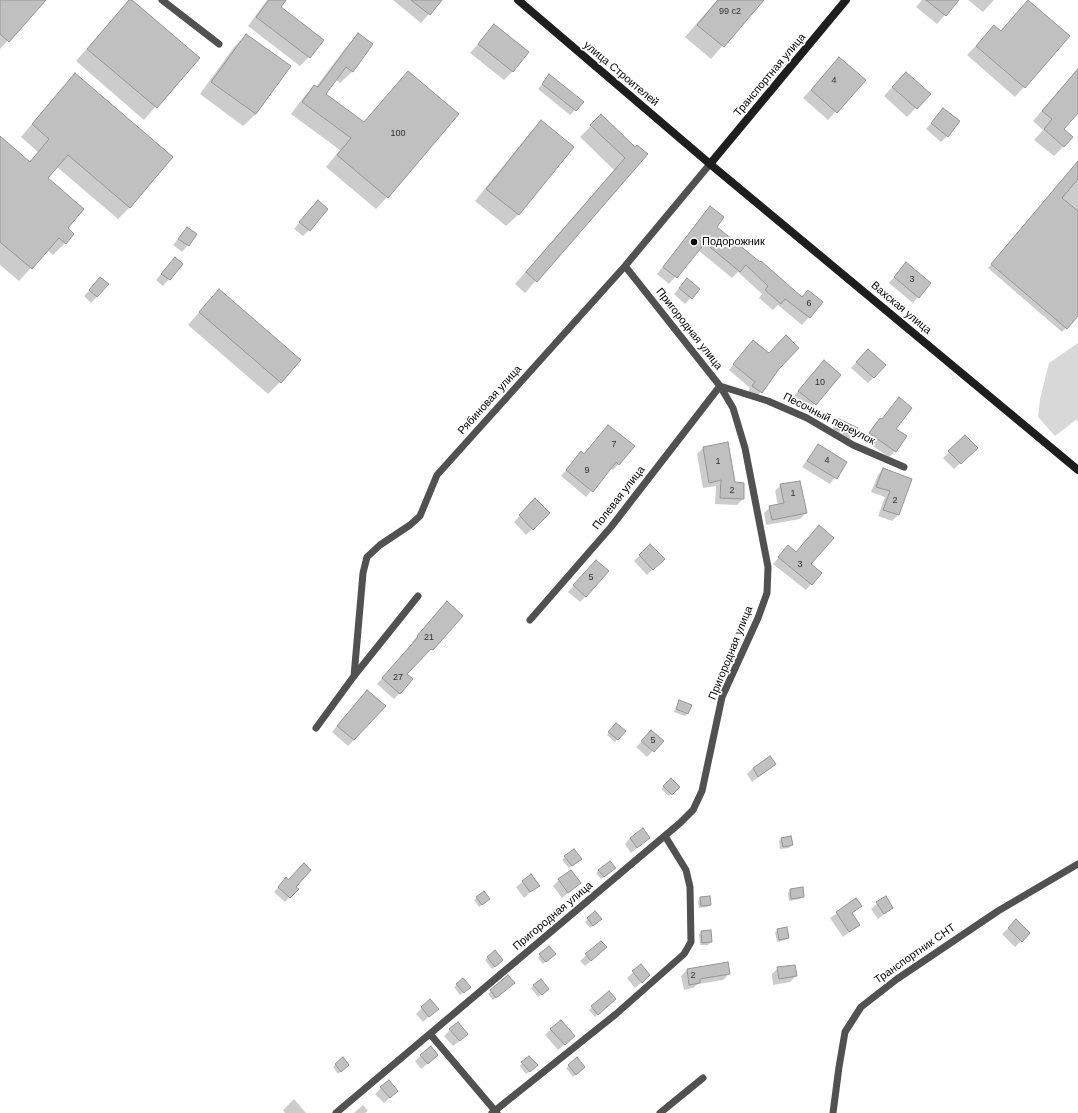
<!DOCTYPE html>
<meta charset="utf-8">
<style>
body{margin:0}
canvas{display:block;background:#fff}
</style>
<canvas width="1078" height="1113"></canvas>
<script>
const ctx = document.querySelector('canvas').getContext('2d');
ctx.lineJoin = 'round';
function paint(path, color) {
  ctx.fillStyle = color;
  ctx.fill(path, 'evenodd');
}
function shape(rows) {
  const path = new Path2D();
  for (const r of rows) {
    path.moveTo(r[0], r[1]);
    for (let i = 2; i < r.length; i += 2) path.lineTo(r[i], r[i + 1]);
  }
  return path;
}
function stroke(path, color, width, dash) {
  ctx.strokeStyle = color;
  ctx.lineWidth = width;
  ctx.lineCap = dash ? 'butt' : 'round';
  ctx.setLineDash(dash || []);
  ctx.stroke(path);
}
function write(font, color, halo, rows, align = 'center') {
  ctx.font = font + ' Arial,sans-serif';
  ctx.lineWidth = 3.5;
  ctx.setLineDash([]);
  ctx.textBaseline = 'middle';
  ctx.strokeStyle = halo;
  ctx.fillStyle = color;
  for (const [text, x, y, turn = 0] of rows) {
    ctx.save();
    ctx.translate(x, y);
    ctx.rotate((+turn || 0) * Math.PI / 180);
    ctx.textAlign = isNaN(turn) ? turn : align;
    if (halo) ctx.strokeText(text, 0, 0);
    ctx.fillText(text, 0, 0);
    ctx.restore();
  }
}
const green = shape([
 [1078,343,1078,422,1076,420,1055,436,1038,417,1040,399,1049,363]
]);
const shadow = shape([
 [0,0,45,0,0,49],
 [130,0,198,58,144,120,76,61],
 [267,0,285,0,280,7,309,57,300,66,248,26],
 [393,0,441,0,421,23],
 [717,0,762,0,711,59,685,37],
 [922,0,958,0,937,24,916,7],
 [968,0,994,0,983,12],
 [1029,1,1069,36,1015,97,967,55,994,27,1000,32],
 [494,26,513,71,504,80,470,53],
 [358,34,372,44,352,72,340,83,335,79,325,94,363,123,408,72,387,197,376,209,326,167,340,150,291,114,303,98,314,86,316,87,347,46],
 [246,35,256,114,243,126,200,94,234,47],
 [832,66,864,80,828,120,803,98],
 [1078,68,1078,111,1063,129,1064,146,1054,156,1034,140,1043,130,1033,121],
 [549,76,583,102,570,115,538,89],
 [897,82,929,94,907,117,884,96],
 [63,87,130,207,118,219,57,167,47,178,66,228,65,243,53,255,47,250,19,281,0,265,0,137,29,162,38,152,21,137],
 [938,115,947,136,941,142,926,129],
 [601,116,635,148,647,154,525,293,515,284,614,170,580,137],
 [541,122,519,214,506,226,475,201,529,134],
 [1078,161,1078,314,1062,332,988,268],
 [312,207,309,230,303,236,294,229],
 [710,208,715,227,801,298,822,302,802,325,778,305,773,310,759,298,762,294,738,272,732,278,698,250,669,284,657,274],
 [187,228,196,235,182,252,173,245],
 [182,264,163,286,156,280,169,265],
 [900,270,918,297,913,303,889,283],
 [687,279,699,289,685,304,674,294],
 [95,284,107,285,91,303,84,296],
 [207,303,280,382,268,394,188,325],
 [748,346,779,369,756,398,748,392,750,388,729,370],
 [862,356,874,377,868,383,851,368],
 [818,367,840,375,809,410,793,397],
 [899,399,895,429,895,451,889,457,864,440,874,425,880,419,881,420],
 [839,420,857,428,853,436,847,442,830,434,834,426],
 [608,426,619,464,613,470,610,468,586,497,561,476,581,452,584,454],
 [727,443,734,483,743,484,743,499,737,505,715,504,716,486,703,488,697,454,703,448],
 [818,445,846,462,830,484,802,467],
 [949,452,970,454,954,469,943,458],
 [883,469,911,479,898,515,892,521,878,516,885,497,871,492,878,475],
 [781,485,806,513,800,519,766,525,764,513,770,507,778,505,775,491],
 [535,500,548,513,526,535,514,522],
 [650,545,663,559,647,575,634,561],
 [788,546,810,564,811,584,806,590,773,564],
 [590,567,586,596,580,602,568,592],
 [441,608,441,640,406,674,400,693,394,699,377,684,413,644,412,642],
 [361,697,354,740,348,746,332,732],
 [680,701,687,714,685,716,674,712],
 [616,725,624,732,615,742,607,735],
 [646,737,662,741,647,757,636,747],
 [775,764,752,782,747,774,753,768],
 [671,780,678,787,669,796,661,789],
 [630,838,649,838,631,853,625,844],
 [782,838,792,845,789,848,780,849,779,841],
 [565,857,578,862,569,868,562,860],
 [599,870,612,871,601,879,596,873],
 [531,875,538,885,524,898,516,887],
 [286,879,297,889,285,902,274,892],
 [559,880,580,883,562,898,553,886],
 [790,890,803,897,800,899,789,901,788,893],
 [885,897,892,908,878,919,871,909],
 [477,898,486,902,479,907,474,900],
 [701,898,710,905,707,907,699,908,698,901],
 [856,900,860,906,851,914,858,925,843,937,830,918],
 [595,912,598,921,590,928,585,922],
 [1016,921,1029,933,1015,947,1002,934],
 [778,930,788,938,785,940,777,942,775,932],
 [702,932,711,942,708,945,700,945,699,934],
 [601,942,600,953,585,966,580,961],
 [495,951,499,962,492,969,485,960],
 [540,955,552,956,543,964,538,958],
 [641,965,643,981,635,988,627,978],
 [778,968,796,976,790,982,773,985,772,974],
 [687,970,729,974,723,980,698,984,693,988,684,990,681,976],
 [508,976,511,985,493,1000,488,994],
 [463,980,467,990,460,995,454,987],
 [540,980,545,991,538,997,531,988],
 [609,992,612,1001,595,1017,589,1010],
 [430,1000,437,1009,423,1022,416,1014],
 [551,1029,574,1036,558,1050,545,1035],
 [450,1030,461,1040,453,1046,444,1036],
 [421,1056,431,1061,421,1069,415,1061],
 [342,1058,345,1067,338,1074,333,1067],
 [522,1063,534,1068,526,1074,520,1066],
 [569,1066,582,1070,573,1077,566,1068],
 [381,1088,397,1091,384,1103,375,1094],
 [294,1099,306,1113,285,1113,283,1110],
 [363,1105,368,1111,365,1113,354,1113]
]);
const building = shape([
 [0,0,46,0,9,42,0,34,0,0],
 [129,0,132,0,200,58,157,108,87,49,129,0],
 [269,0,286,0,281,7,324,40,310,58,256,17,269,0],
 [411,0,442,0,430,15,411,0],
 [718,0,764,0,724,47,697,25,718,0],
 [926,0,959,0,946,16,926,0],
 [1028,0,1070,36,1025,88,976,46,994,25,1001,31,1028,0],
 [494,24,529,52,513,72,478,44,494,24],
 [358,33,373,44,353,72,346,67,326,94,364,122,408,71,459,114,388,198,337,155,351,138,302,102,314,85,318,87,358,33],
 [246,34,291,66,256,114,211,82,246,34],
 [839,57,866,80,837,113,811,90,839,57],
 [1078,69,1078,113,1064,129,1073,137,1064,147,1044,129,1052,119,1042,111,1078,69],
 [906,72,931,94,917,109,892,87,906,72],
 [75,73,173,157,130,208,68,155,48,178,84,209,68,228,74,234,66,244,59,238,32,269,0,242,0,136,30,162,49,139,32,124,75,73],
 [549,74,584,102,576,111,542,84,549,74],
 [943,108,960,121,948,137,931,123,943,108],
 [601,114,635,147,637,145,648,154,537,282,526,272,625,158,590,125,601,114],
 [541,120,574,147,519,215,486,189,541,120],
 [1078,161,1078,179,1062,198,1078,211,1078,316,1067,329,991,264,1078,161],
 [318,200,328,209,310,231,299,222,318,200],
 [710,206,724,217,717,227,760,262,761,261,802,297,808,290,823,302,810,318,785,299,781,304,765,290,768,286,746,265,740,272,705,243,677,278,663,267,710,206],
 [187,227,197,234,189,246,178,239,187,227],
 [175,257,183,264,170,280,161,274,175,257],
 [906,262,931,283,919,298,894,277,906,262],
 [100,277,109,284,97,297,89,290,100,277],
 [687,278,700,289,692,299,679,288,687,278],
 [219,289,301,360,281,383,199,312,219,289],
 [786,335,799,348,779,369,762,393,752,386,755,382,733,364,753,340,769,353,786,335],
 [868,349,886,365,874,378,856,362,868,349],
 [824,360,841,375,816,405,798,391,824,360],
 [899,397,912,408,896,429,907,436,896,452,869,433,880,418,882,419,899,397],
 [839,419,858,428,854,436,835,428,839,419],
 [608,425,635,446,619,465,616,462,593,492,566,470,581,451,584,454,608,425],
 [965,435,978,448,961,464,948,451,965,435],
 [728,442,735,482,744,483,744,499,720,498,721,480,709,483,703,447,728,442],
 [818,444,847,462,837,479,807,461,818,444],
 [883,468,912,479,899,515,883,510,890,491,876,487,883,468],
 [800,481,807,513,772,520,769,506,784,503,780,484,800,481],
 [535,498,550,513,533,530,519,515,535,498],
 [819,525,834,538,811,564,822,573,812,585,778,557,788,545,796,552,819,525],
 [650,544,665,559,653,570,639,555,650,544],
 [596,560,609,571,586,597,573,585,596,560],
 [447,601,463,616,433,650,431,649,407,674,413,679,400,694,382,678,418,637,417,636,447,601],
 [367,690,386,706,354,740,337,726,367,690],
 [679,700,692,705,688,714,676,709,679,700],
 [616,723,626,731,618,740,608,732,616,723],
 [651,730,664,741,654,752,641,741,651,730],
 [770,756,776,764,758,777,753,768,770,756],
 [671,778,680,787,672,795,663,786,671,778],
 [643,828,650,838,637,848,630,838,643,828],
 [791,836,793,845,783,847,781,838,791,836],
 [574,849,582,859,572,866,564,856,574,849],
 [610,861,616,868,604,877,598,870,610,861],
 [304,863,311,870,296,887,299,889,290,898,278,887,286,877,288,880,304,863],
 [571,870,581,883,568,893,558,879,571,870],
 [531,874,540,886,530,892,522,881,531,874],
 [803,887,804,897,791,899,790,889,803,887],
 [484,891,490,899,482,905,476,897,484,891],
 [710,896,711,905,701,906,700,897,710,896],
 [886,896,893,908,884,914,876,902,886,896],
 [856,898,862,906,852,913,860,925,849,932,836,912,856,898],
 [595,911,602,919,593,926,587,918,595,911],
 [1016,919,1030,933,1022,942,1008,928,1016,919],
 [787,927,789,938,779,940,777,929,787,927],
 [711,930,712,942,702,943,701,931,711,930],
 [601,941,607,947,591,961,585,954,601,941],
 [549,946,556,954,546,962,539,954,549,946],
 [495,950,503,960,495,967,487,957,495,950],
 [728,962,730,974,700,979,700,983,689,985,687,969,728,962],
 [641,964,650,975,642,983,632,971,641,964],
 [795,965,797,976,779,979,777,967,795,965],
 [508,975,515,983,496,998,490,990,508,975],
 [463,978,471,987,464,993,456,984,463,978],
 [541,979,549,989,542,995,533,985,541,979],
 [609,991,616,999,598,1015,591,1006,609,991],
 [430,999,439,1009,429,1017,421,1007,430,999],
 [561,1020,575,1036,565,1045,550,1029,561,1020],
 [458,1022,468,1034,460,1041,449,1029,458,1022],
 [431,1046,438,1055,428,1064,420,1055,431,1046],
 [529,1056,538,1065,530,1072,521,1062,529,1056],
 [343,1057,349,1065,341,1072,335,1064,343,1057],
 [577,1057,585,1067,576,1075,568,1065,577,1057],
 [389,1080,398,1091,390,1098,380,1087,389,1080]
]);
const lane = shape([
 [162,0,219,44],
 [530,620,611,527,720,386,768,401,807,418,853,445,904,467],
 [354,676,363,573,367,557,380,545,410,525,420,516,437,475,625,266,710,164],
 [316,728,354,676,418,596],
 [430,1034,497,1113],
 [336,1113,680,823,693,810,702,791,722,697,758,618,767,593,768,567,745,448,733,408,720,386,625,266],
 [492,1113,616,1014,684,954,691,942,690,887,686,870,665,836],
 [660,1113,703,1078],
 [833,1113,839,1067,845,1032,861,1007,897,979,998,911,1078,864]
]);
const secondary = shape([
 [518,0,710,164,1078,470],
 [710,164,846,0]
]);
const markers = [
 [694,242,4,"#000"]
];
const numberNames = [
 ["99 с2",730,12],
 ["4",834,81],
 ["100",398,134],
 ["3",912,280],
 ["6",809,304],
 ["10",820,383],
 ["7",614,445],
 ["4",827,461],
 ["1",718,462],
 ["9",587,471],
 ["2",732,491],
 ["1",793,494],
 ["2",895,501],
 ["3",800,565],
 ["5",591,578],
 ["21",429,638],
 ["27",398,678],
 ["5",653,741],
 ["2",693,976]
];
const streetNames = [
 ["улица Строителей",621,74,40],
 ["Транспортная улица",770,75,-50],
 ["Вахская улица",901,308,40],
 ["Пригородная улица",689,329,52],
 ["Рябиновая улица",490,400,-48],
 ["Песочный переулок",829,419,27],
 ["Полевая улица",619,498,-52],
 ["Пригородная улица",731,653,-68],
 ["Пригородная улица",553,916,-40],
 ["Транспортник СНТ",915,954,-35]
];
const poiNames = [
 ["Подорожник",702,242]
];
paint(green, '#d8d8d8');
paint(shadow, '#0003');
paint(building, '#c0c0c0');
stroke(building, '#959595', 1);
stroke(lane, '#515151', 7);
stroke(secondary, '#1e1e1e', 8);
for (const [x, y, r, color] of markers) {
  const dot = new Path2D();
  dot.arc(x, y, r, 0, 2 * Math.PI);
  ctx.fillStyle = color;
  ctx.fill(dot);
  stroke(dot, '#fff', 1.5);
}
write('9px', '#303030', null, numberNames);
write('11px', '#000', '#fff', streetNames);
write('11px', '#000', '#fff', poiNames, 'left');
</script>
